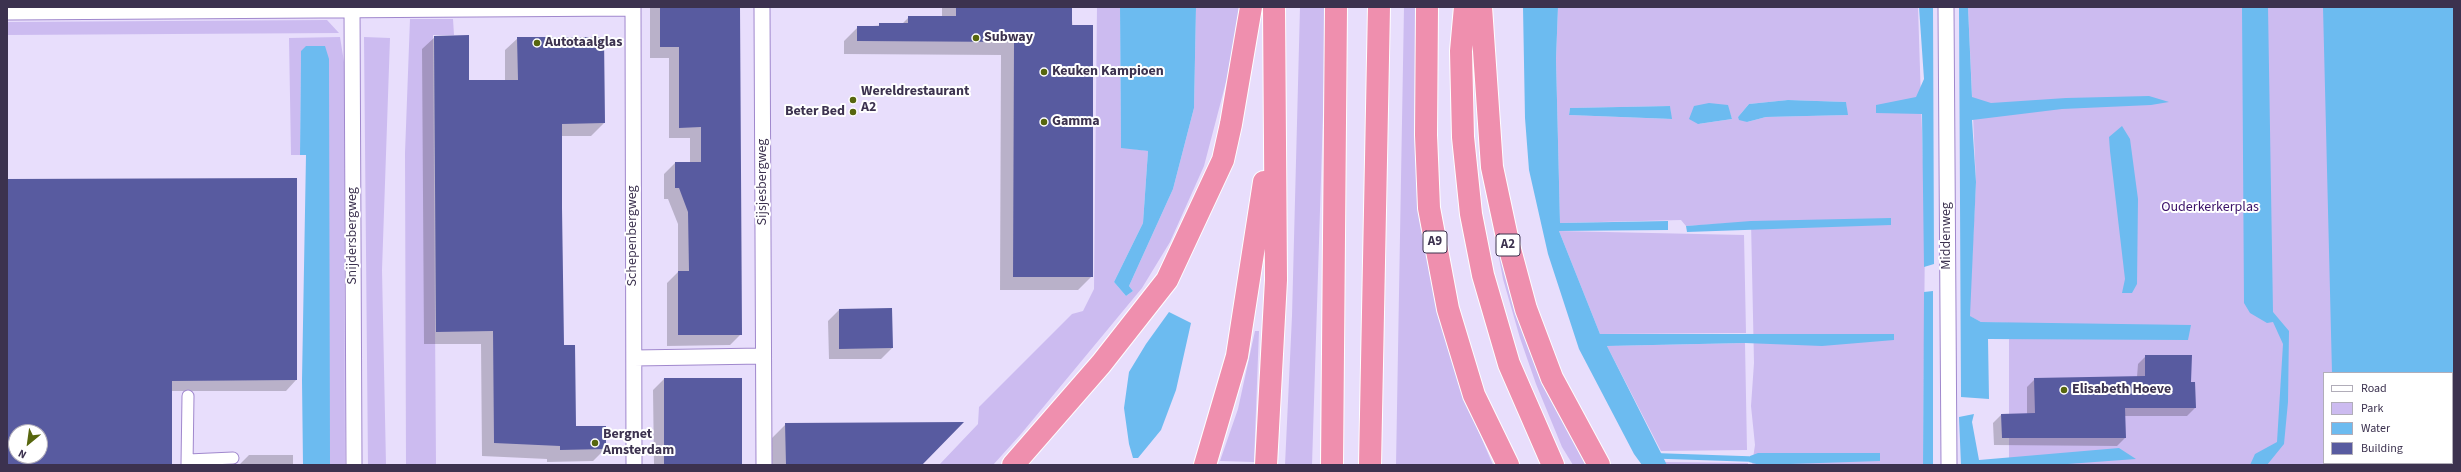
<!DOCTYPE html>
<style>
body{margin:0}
#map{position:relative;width:2461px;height:472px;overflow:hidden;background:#e8defc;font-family:"Source Sans 3",sans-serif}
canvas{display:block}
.frame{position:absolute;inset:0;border:8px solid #3c324f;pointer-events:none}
.legend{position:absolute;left:2323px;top:372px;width:130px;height:92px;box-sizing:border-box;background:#fff;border:1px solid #b1adb9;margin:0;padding:5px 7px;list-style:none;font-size:12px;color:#3c324f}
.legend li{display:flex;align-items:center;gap:8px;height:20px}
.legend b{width:20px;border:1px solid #b1adb9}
.north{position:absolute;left:8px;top:424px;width:40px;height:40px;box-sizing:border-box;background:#fff;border:1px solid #b1adb9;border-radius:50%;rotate:209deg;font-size:11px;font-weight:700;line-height:16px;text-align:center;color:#3c324f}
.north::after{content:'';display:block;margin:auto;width:14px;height:18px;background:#57660e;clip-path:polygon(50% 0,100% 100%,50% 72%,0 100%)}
</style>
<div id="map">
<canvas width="2461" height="472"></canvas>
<div class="frame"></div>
<ul class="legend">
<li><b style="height:5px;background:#fff"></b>Road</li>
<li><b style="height:11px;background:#ccbbf0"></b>Park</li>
<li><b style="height:11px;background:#6cbbf0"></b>Water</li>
<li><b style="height:11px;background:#585ba0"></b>Building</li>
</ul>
<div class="north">N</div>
</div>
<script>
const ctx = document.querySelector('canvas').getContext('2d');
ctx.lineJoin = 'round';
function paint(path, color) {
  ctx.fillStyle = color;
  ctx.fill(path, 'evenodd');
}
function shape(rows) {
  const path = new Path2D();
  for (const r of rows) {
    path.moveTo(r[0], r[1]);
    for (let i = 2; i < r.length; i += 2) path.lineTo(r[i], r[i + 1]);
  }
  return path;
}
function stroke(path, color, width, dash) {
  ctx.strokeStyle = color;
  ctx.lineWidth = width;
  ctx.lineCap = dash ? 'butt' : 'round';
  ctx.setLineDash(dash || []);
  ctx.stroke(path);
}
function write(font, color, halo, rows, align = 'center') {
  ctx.font = font + ' "Source Sans 3",sans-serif';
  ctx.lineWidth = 4;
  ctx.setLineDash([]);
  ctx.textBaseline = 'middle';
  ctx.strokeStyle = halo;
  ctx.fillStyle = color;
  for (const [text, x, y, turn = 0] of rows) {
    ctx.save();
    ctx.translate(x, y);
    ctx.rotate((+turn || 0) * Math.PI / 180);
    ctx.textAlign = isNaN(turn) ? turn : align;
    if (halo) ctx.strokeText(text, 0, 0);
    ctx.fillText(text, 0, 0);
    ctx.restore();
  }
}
const green = shape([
 [1097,7,1120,7,1121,147,1148,151,1143,223,1114,282,1126,296,1133,291,1129,286,1173,189,1194,108,1196,7,1243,7,1235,67,1226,82,1204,166,1170,242,1142,288,1021,434,993,465,939,465,978,424,979,407,1072,314,1083,311,1094,289],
 [1300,7,1326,7,1326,19,1312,465,1285,465,1292,316],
 [1404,7,1420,7,1419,205,1473,418,1493,465,1396,465],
 [1558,7,1918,7,1925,225,1923,465,1752,465,1755,445,1751,406,1754,363,1751,222,1686,226,1681,220,1560,223,1556,59],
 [1788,100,1846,102,1847,115,1766,117,1747,122,1738,117,1749,104],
 [1670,106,1671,119,1569,115,1570,108],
 [1729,111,1732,119,1698,124],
 [1968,7,2454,7,2454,465,2009,465,2009,323,1981,322,1969,316,1976,182],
 [2324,373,2452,373,2452,463,2324,463],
 [410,19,453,19,454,35,433,35,436,465,406,465,405,153],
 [327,20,339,33,7,35,7,22],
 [340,37,344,62,345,465,330,465,301,51,300,155,291,155,289,38],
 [364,37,390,38,382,270,386,465,368,465],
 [1495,218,1590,465,1573,465,1562,447,1536,384,1520,338,1503,279,1492,220],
 [1559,231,1744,235,1746,333,1600,334],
 [1255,331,1259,331,1254,462,1220,461,1238,409],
 [1745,343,1747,450,1661,451,1607,346],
 [1665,462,1748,463,1748,465,1667,465]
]);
const water = shape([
 [1120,7,1196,7,1194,108,1173,189,1129,286,1133,291,1126,296,1114,282,1143,223,1148,151,1121,148],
 [1523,7,1558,7,1556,59,1560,223,1668,221,1668,230,1559,231,1600,334,1894,334,1894,340,1822,346,1745,343,1607,346,1667,465,1642,465,1634,454,1579,349,1548,254,1529,170,1525,118],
 [1919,7,1933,7,1934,264,1924,267,1922,114,1876,113,1876,105,1916,97,1924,79],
 [1959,7,1968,7,1972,97,1991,103,2066,98,2149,96,2169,102,2151,105,2062,109,1972,120,1976,182,1970,316,1981,322,2191,325,2188,340,1988,339,1989,399,1961,397],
 [2242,7,2268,7,2273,312,2289,331,2288,402,2284,444,2267,465,2250,465,2255,454,2277,442,2283,344,2273,322,2267,323,2250,313,2244,303],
 [2323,7,2454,7,2454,465,2335,465,2335,463,2452,463,2452,373,2332,373],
 [306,46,325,46,329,59,330,465,303,465,302,380,306,155,300,155,301,51],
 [1788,100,1846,102,1848,115,1766,117,1747,122,1739,120,1738,117,1749,104],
 [1709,103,1728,105,1732,119,1698,124,1689,119,1694,106],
 [1670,106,1672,119,1569,115,1570,108],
 [2122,126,2130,139,2138,199,2137,284,2132,293,2122,293,2125,279,2110,151,2109,137],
 [1891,218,1891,225,1773,229,1687,232,1686,226,1751,221],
 [1933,291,1933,465,1923,465,1924,292],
 [1169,312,1191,323,1176,390,1161,430,1138,458,1133,458,1129,444,1124,408,1129,372,1146,344],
 [1974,414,1972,422,1979,460,2119,448,2136,459,2054,465,1961,465,1959,417],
 [1758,453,1880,453,1880,461,1760,465,1749,462,1750,456]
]);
const shadow = shape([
 [650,7,739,7,741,334,730,345,667,346,667,283,678,272,678,224,668,199,664,199,664,174,675,163,690,163,690,138,669,138,669,58,650,58],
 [942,7,1071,7,1092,276,1078,290,1000,290,1001,55,844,54,844,41,858,27,902,24,909,17,942,17],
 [435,37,468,81,505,81,505,50,518,38,604,123,591,136,561,136,563,346,575,427,605,449,593,461,547,462,547,459,482,456,481,344,424,344,422,49],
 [7,180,296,380,286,391,171,391,171,465,7,465],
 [16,432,40,432,40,456,16,456],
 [891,309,892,348,881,359,829,359,828,321,839,310],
 [2146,356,2190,383,2195,408,2187,416,2124,416,2125,438,2117,446,1994,445,1993,423,2001,415,2027,415,2027,387,2035,379,2137,377,2138,364],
 [664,379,741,465,654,465,653,390],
 [786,424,920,465,772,465,772,438],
 [249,455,293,455,293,465,239,465]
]);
const stream = shape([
 [1661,456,1749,459]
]);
const building = shape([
 [660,7,740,7,742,335,678,335,678,271,689,271,688,212,679,188,675,188,675,162,701,162,701,127,679,128,679,47,660,47],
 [956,7,1072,7,1072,25,1093,25,1093,277,1013,277,1014,42,857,41,857,26,879,26,879,23,908,23,908,16,956,16],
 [469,35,469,80,518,80,517,37,604,37,605,123,562,124,562,208,564,345,575,345,576,426,606,426,606,449,560,450,560,446,494,443,493,331,436,332,434,36],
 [297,178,297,380,172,381,172,465,7,465,7,179],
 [16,432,40,432,40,456,16,456],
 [892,308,893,348,839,349,839,309],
 [2145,355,2192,355,2191,382,2195,382,2196,408,2125,408,2126,438,2002,438,2001,414,2035,413,2034,378,2145,376],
 [664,378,742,378,742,465,664,465],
 [964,422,922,465,786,465,785,423]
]);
const pedestrian = shape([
 [188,460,233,458],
 [187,465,188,396]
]);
const minor = shape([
 [352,7,354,465],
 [633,7,634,465],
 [762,7,764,465],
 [1946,7,1949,465],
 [7,12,633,8],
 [634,358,763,356]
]);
const motorway = shape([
 [1427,7,1426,135,1429,208,1448,309,1474,395,1508,465],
 [1465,7,1461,51,1463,137,1471,214,1483,275,1509,364,1553,465],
 [1481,7,1492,167,1508,242,1526,309,1552,378,1599,465],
 [1013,465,1101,364,1167,280,1223,160,1231,124,1251,7],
 [1205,465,1237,356,1264,182],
 [1266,465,1276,280,1274,7],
 [1332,465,1336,7],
 [1370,465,1379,7]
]);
const markers = [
 [976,38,4,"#57660e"],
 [537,43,4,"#57660e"],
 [1044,72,4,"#57660e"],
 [853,100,4,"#57660e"],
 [853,112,4,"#57660e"],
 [1044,122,4,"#57660e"],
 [2064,390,4,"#57660e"],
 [595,443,4,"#57660e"]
];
const shields = [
 [1435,242,24],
 [1508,245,24]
];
const shieldNames = [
 ["A9",1435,242],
 ["A2",1508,245]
];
const poiNames = [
 ["Subway",984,38],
 ["Autotaalglas",545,43],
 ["Keuken Kampioen",1052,72],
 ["Wereldrestaurant",861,92],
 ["A2",861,108],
 ["Beter Bed",845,112,"right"],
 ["Gamma",1052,122],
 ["Elisabeth Hoeve",2072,390],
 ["Bergnet",603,435],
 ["Amsterdam",603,451]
];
const streetNames = [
 ["Sijsjesbergweg",763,182,-90],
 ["Snijdersbergweg",353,236,-90],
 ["Schepenbergweg",633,236,-90],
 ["Middenweg",1947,236,-90]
];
const parkNames = [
 ["Ouderkerkerplas",2210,208]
];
paint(green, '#ccbbf0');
paint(water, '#6cbbf0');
paint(shadow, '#0003');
stroke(stream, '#6cbbf0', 5.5);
paint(building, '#585ba0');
stroke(pedestrian, '#a088cd', 13);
stroke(minor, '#a088cd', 17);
stroke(motorway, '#fff', 24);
stroke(pedestrian, '#fff', 11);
stroke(minor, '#fff', 15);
stroke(motorway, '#ef8fae', 22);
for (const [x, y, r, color] of markers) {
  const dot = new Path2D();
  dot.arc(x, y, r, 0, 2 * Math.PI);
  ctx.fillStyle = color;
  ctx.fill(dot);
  stroke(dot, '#fff', 1.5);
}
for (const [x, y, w] of shields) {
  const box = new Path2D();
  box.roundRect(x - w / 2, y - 11, w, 22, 3);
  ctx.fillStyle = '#fff';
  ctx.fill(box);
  stroke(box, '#3c324f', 1);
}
write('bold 13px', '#3c324f', null, shieldNames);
write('bold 14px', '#3c324f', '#fff', poiNames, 'left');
write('14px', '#3c324f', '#fff', streetNames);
write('14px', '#3c1269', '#fff', parkNames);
</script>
